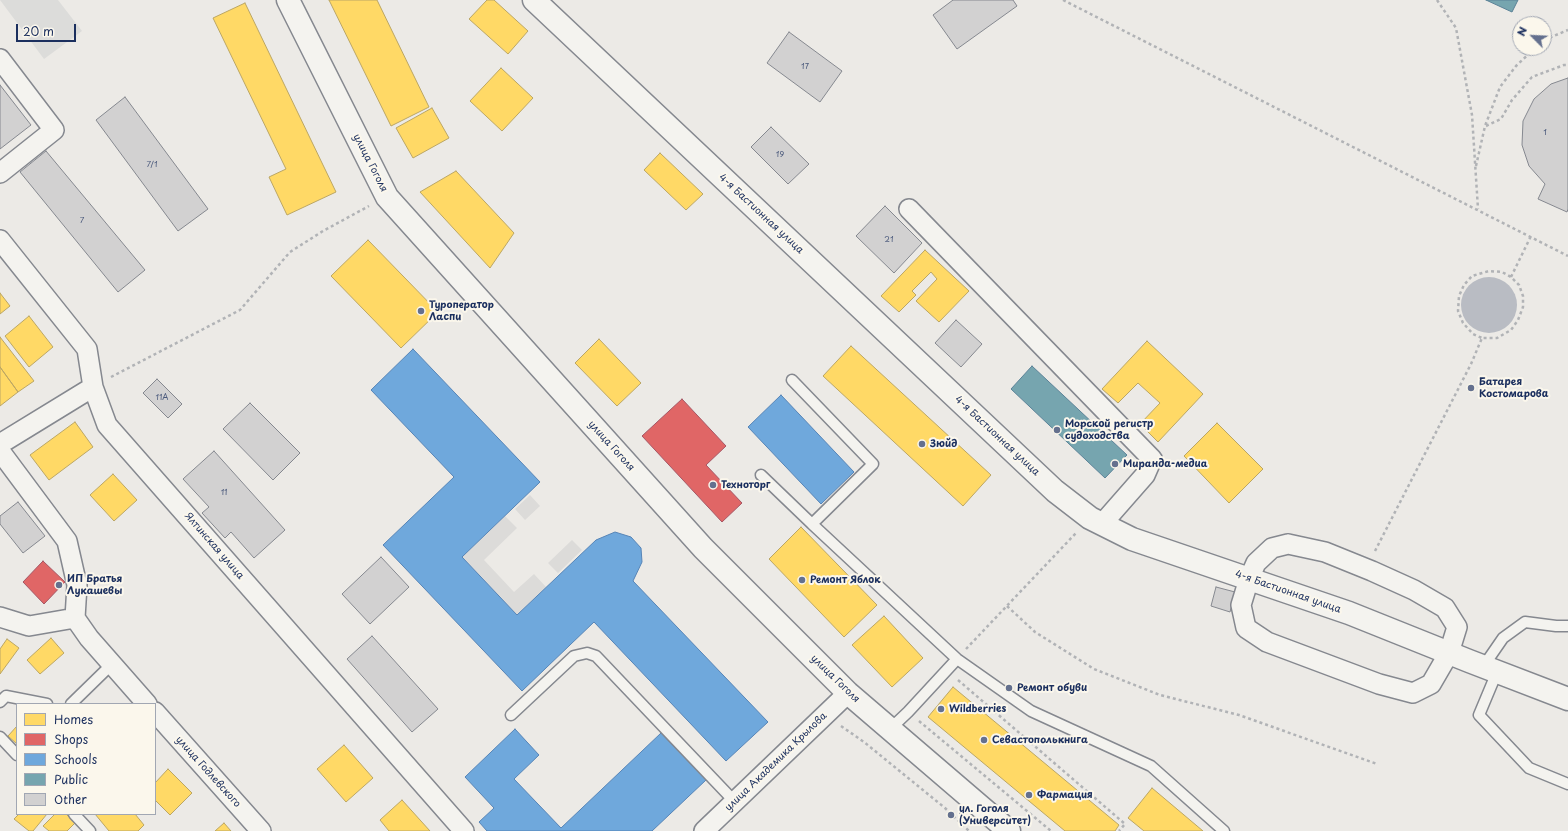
<!DOCTYPE html>
<meta charset="utf-8">
<style>
body{margin:0}
#map{position:relative;width:1568px;height:831px;overflow:hidden;background:#eceae6;font-family:"Playpen Sans",sans-serif}
canvas{display:block}
.legend{position:absolute;left:16px;top:703px;width:140px;height:112px;box-sizing:border-box;background:#fbf7ec;border:1px solid #a1a7b3;margin:0;padding:5px 7px;list-style:none;font-size:12px;color:#1b2f5e}
.legend li{display:flex;align-items:center;gap:8px;height:20px}
.legend b{width:20px;border:1px solid #a1a7b3}
.north{position:absolute;left:1512px;top:16px;width:40px;height:40px;box-sizing:border-box;background:#fbf7ec;border:1px solid #a1a7b3;border-radius:50%;rotate:294deg;font-size:11px;font-weight:700;line-height:16px;text-align:center;color:#1b2f5e}
.north::after{content:'';display:block;margin:auto;width:14px;height:18px;background:#64708e;clip-path:polygon(50% 0,100% 100%,50% 72%,0 100%)}
.scale{position:absolute;left:16px;top:24px;width:60px;height:18px;box-sizing:border-box;border:2px solid #1b2f5e;border-top:0;padding-left:5px;font-size:12px;line-height:14px;white-space:nowrap;color:#1b2f5e;-webkit-text-stroke:3px #fbf7ec;paint-order:stroke}
</style>
<div id="map">
<canvas width="1568" height="831"></canvas>
<ul class="legend">
<li><b style="height:11px;background:#ffd966"></b>Homes</li>
<li><b style="height:11px;background:#e06666"></b>Shops</li>
<li><b style="height:11px;background:#6fa8dc"></b>Schools</li>
<li><b style="height:11px;background:#76a5af"></b>Public</li>
<li><b style="height:11px;background:#d2d1d1"></b>Other</li>
</ul>
<div class="north">N</div>
<div class="scale">20 m</div>
</div>
<script>
const ctx = document.querySelector('canvas').getContext('2d');
ctx.lineJoin = 'round';
function paint(path, color) {
  ctx.fillStyle = color;
  ctx.fill(path, 'evenodd');
}
function shape(rows) {
  const path = new Path2D();
  for (const r of rows) {
    if (r.length === 3) {
      path.moveTo(r[0] + r[2], r[1]);
      path.arc(r[0], r[1], r[2], 0, 2 * Math.PI);
      continue;
    }
    path.moveTo(r[0], r[1]);
    for (let i = 2; i < r.length; i += 2) path.lineTo(r[i], r[i + 1]);
  }
  return path;
}
function stroke(path, color, width, dash) {
  ctx.strokeStyle = color;
  ctx.lineWidth = width;
  ctx.lineCap = dash ? 'butt' : 'round';
  ctx.setLineDash(dash || []);
  ctx.stroke(path);
}
function write(font, color, halo, rows, align = 'center') {
  ctx.font = font + ' "Playpen Sans",sans-serif';
  ctx.lineWidth = 4;
  ctx.setLineDash([]);
  ctx.textBaseline = 'middle';
  ctx.strokeStyle = halo;
  ctx.fillStyle = color;
  for (const [text, x, y, turn = 0] of rows) {
    ctx.save();
    ctx.translate(x, y);
    ctx.rotate((+turn || 0) * Math.PI / 180);
    ctx.textAlign = isNaN(turn) ? turn : align;
    if (halo) ctx.strokeText(text, 0, 0);
    ctx.fillText(text, 0, 0);
    ctx.restore();
  }
}
const built = shape([
 [0,0,58,0,82,31,44,59]
]);
const green = shape([
 [530,495,540,506,525,520,515,509],
 [505,516,517,528,484,560,514,592,534,574,546,587,517,615,462,557],
 [572,540,582,550,558,573,548,563]
]);
const water = shape([
 [1489,305,28]
]);
const homes = shape([
 [329,0,377,0,429,107,391,126,329,0],
 [487,0,494,0,528,31,508,54,469,19,487,0],
 [245,3,336,192,287,215,269,177,286,169,213,18,245,3],
 [501,68,533,98,502,131,470,101,501,68],
 [432,108,449,138,413,158,396,128,432,108],
 [660,153,703,194,686,210,644,170,660,153],
 [456,171,514,233,490,268,420,192,456,171],
 [368,240,438,312,401,348,331,276,368,240],
 [925,250,969,291,939,322,916,301,937,279,931,272,912,291,916,295,899,312,881,296,925,250],
 [0,293,10,306,0,314,0,293],
 [29,316,53,347,29,367,5,336,29,316],
 [0,337,34,381,18,392,0,367,0,337],
 [599,339,641,383,617,406,575,363,599,339],
 [1147,341,1203,394,1158,442,1140,424,1160,403,1138,383,1118,403,1102,389,1147,341],
 [851,346,991,475,963,506,823,376,851,346],
 [0,367,18,392,0,406,0,367],
 [75,422,93,447,49,480,30,455,75,422],
 [1217,423,1263,469,1229,503,1184,456,1217,423],
 [113,474,137,500,114,521,90,495,113,474],
 [801,527,877,605,844,637,769,559,801,527],
 [884,616,923,658,892,687,852,645,884,616],
 [51,638,64,653,40,674,27,660,51,638],
 [7,639,19,648,0,674,0,649,7,639],
 [953,687,1119,825,1115,831,1065,831,928,717,953,687],
 [17,726,17,744,8,736,17,726],
 [344,745,373,778,346,802,317,769,344,745],
 [168,769,192,793,170,815,155,800,155,783,168,769],
 [1152,788,1203,831,1144,831,1128,818,1152,788],
 [402,800,430,831,389,831,380,820,402,800],
 [19,814,47,814,33,831,29,831,14,819,19,814],
 [55,814,66,814,75,823,67,831,49,831,43,826,55,814],
 [95,814,135,814,144,825,138,831,109,831,95,814],
 [224,823,231,831,215,831,224,823]
]);
const shops = shape([
 [682,399,726,446,706,465,742,503,722,522,642,436,682,399],
 [43,561,65,582,44,604,23,582,43,561]
]);
const schools = shape([
 [413,349,540,482,462,557,517,615,596,540,615,532,631,537,641,548,642,562,633,581,768,722,726,761,594,622,522,691,383,545,454,477,371,390,413,349],
 [781,395,854,472,821,504,748,427,781,395],
 [515,729,539,755,514,779,561,828,661,733,706,780,652,831,487,831,479,822,494,808,465,777,515,729]
]);
const public = shape([
 [1486,0,1518,0,1512,12,1486,0],
 [1032,366,1127,455,1105,478,1011,389,1032,366]
]);
const building = shape([
 [953,0,1013,0,1017,6,957,49,933,15,953,0],
 [789,32,842,71,820,102,767,63,789,32],
 [1568,78,1568,209,1567,212,1538,199,1545,184,1529,166,1522,145,1523,121,1534,99,1551,84,1568,78],
 [0,85,31,125,0,149,0,85],
 [125,97,208,209,178,231,96,120,125,97],
 [771,127,809,164,788,184,751,147,771,127],
 [46,151,145,270,118,292,20,172,46,151],
 [885,206,922,243,894,273,856,236,885,206],
 [956,320,982,344,961,367,935,343,956,320],
 [157,379,182,404,168,418,143,393,157,379],
 [250,403,300,453,273,480,223,429,250,403],
 [214,451,285,530,254,558,231,532,225,538,202,513,209,507,183,479,214,451],
 [18,502,45,536,23,553,0,524,0,516,18,502],
 [381,557,409,587,370,624,342,594,381,557],
 [1216,587,1235,592,1230,612,1211,606,1216,587],
 [372,636,438,709,412,732,347,659,372,636]
]);
const path = shape([
 [1063,0,1568,256],
 [1437,0,1456,28,1472,115,1478,209],
 [1544,40,1568,30],
 [1486,126,1501,119,1512,100,1532,77,1564,65,1568,65],
 [1476,166,1485,126,1500,87,1516,66,1535,48],
 [1511,277,1531,236],
 [111,377,240,310,290,252,323,231,369,206],
 [1375,551,1471,364,1482,338,1497,338,1511,330,1518,320,1523,307,1523,296,1519,285,1511,277,1502,272,1489,271,1472,276,1464,285,1459,296,1458,311,1463,323,1473,334,1482,338],
 [1007,606,1035,632,1094,669,1160,695,1239,715,1377,764],
 [966,649,1076,533],
 [958,680,1125,824,1119,831],
 [919,721,1051,831],
 [841,726,864,742,945,808,969,831]
]);
const service = shape([
 [792,380,873,464,812,524,957,659,1031,711,1151,766,1224,831],
 [761,475,812,524],
 [1483,667,1503,638,1525,622,1556,626,1568,626],
 [1497,672,1479,715,1529,768,1568,784],
 [0,702,6,696,47,704],
 [71,704,112,664],
 [511,715,574,656,587,653,596,656,735,802],
 [889,730,908,712,957,659],
 [0,737,17,755],
 [74,814,90,831]
]);
const minor = shape([
 [0,59,54,130,0,173],
 [909,209,1152,459,1145,475,1102,524],
 [0,240,87,349,93,387,107,425,464,831],
 [0,444,93,387],
 [0,451,67,541,77,585,75,618,89,638,147,704],
 [1288,544,1325,552,1372,571,1414,590,1445,608,1457,627,1449,653,1431,684,1413,693,1379,684,1267,642,1246,628,1241,605,1249,579,1256,563,1272,548,1288,544],
 [0,617,29,626,75,618],
 [155,712,261,831],
 [704,831,848,693]
]);
const secondary = shape([
 [288,0,387,197,703,548,848,693,1009,831],
 [534,0,1055,491,1090,518,1132,539,1349,613,1469,661,1568,699]
]);
const markers = [
 [421,311,4,"#64708e"],
 [1471,388,4,"#64708e"],
 [1057,430,4,"#64708e"],
 [922,444,4,"#64708e"],
 [1115,464,4,"#64708e"],
 [713,485,4,"#64708e"],
 [802,580,4,"#64708e"],
 [59,585,4,"#64708e"],
 [1009,688,4,"#64708e"],
 [941,709,4,"#64708e"],
 [984,740,4,"#64708e"],
 [1029,795,4,"#64708e"],
 [951,815,4,"#64708e"]
];
const numberNames = [
 ["17",805,67],
 ["1",1545,133],
 ["19",780,155],
 ["7/1",152,165],
 ["7",82,221],
 ["21",889,240],
 ["11А",162,398],
 ["11",224,493]
];
const streetNames = [
 ["улица Гоголя",370,163,63],
 ["4-я Бастионная улица",761,214,43],
 ["4-я Бастионная улица",997,436,43],
 ["улица Гоголя",611,446,48],
 ["Ялтинская улица",214,546,49],
 ["4-я Бастионная улица",1288,592,19],
 ["улица Гоголя",835,679,44],
 ["улица Академика Крылова",776,762,-44],
 ["улица Годлевского",208,772,48]
];
const poiNames = [
 ["Туроператор",429,305],
 ["Ласпи",429,317],
 ["Батарея",1479,382],
 ["Костомарова",1479,394],
 ["Морской регистр",1065,424],
 ["судоходства",1065,436],
 ["Зюйд",930,444],
 ["Миранда-медиа",1123,464],
 ["Техноторг",721,485],
 ["ИП Братья",67,579],
 ["Лукашевы",67,591],
 ["Ремонт Яблок",810,580],
 ["Ремонт обуви",1017,688],
 ["Wildberries",949,709],
 ["Севастополькнига",992,740],
 ["Фармация",1037,795],
 ["ул. Гоголя",959,809],
 ["(Университет)",959,821]
];
paint(built, '#dcdcda');
paint(green, '#dcdbd9');
paint(water, '#b9bcc3');
paint(homes, '#ffd966');
stroke(homes, '#bba664', 1);
paint(shops, '#e06666');
stroke(shops, '#a55664', 1);
paint(schools, '#6fa8dc');
stroke(schools, '#5684b6', 1);
paint(public, '#76a5af');
stroke(public, '#5b8297', 1);
paint(building, '#d2d1d1');
stroke(building, '#85888f', 1);
stroke(service, '#85888f', 13);
stroke(minor, '#85888f', 22);
stroke(secondary, '#85888f', 25);
stroke(path, '#b1b3b6', 2.5, [3, 3]);
stroke(service, '#f4f3ef', 10);
stroke(minor, '#f4f3ef', 19);
stroke(secondary, '#f4f3ef', 22);
for (const [x, y, r, color] of markers) {
  const dot = new Path2D();
  dot.arc(x, y, r, 0, 2 * Math.PI);
  ctx.fillStyle = color;
  ctx.fill(dot);
  stroke(dot, '#fbf7ec', 1.5);
}
write('8px', '#49587b', null, numberNames);
write('10px', '#1b2f5e', '#fbf7ec', streetNames);
write('bold 10px', '#1b2f5e', '#fbf7ec', poiNames, 'left');
</script>
